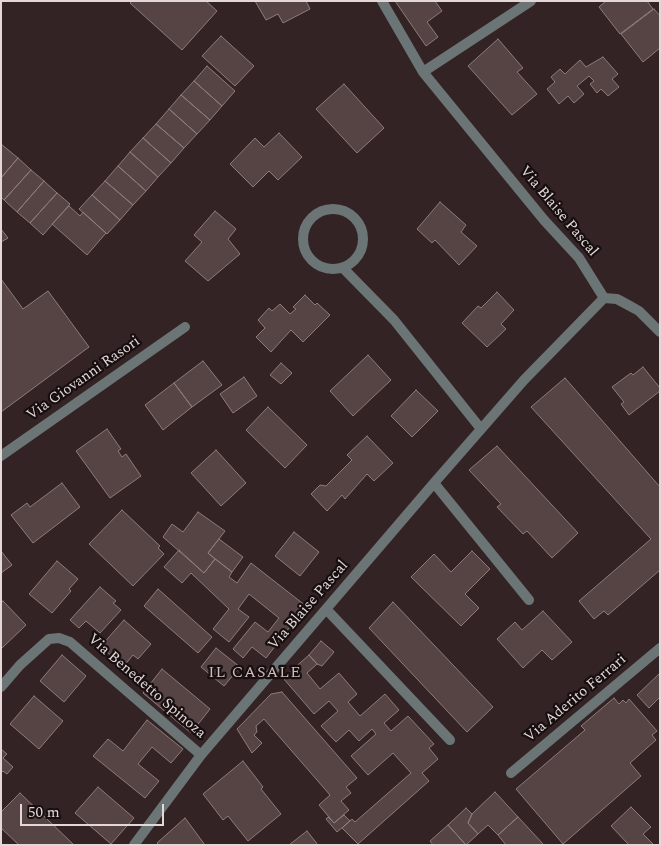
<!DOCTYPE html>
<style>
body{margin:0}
#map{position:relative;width:661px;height:846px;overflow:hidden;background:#342324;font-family:Spectral,serif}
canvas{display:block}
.frame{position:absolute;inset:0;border:2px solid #e3d7d8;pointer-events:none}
.scale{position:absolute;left:20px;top:804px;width:144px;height:22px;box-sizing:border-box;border:2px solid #e3d7d8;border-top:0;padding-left:6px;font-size:15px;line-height:18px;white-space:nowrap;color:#e3d7d8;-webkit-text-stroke:4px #170f0f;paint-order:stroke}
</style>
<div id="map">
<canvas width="661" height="846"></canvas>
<div class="frame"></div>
<div class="scale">50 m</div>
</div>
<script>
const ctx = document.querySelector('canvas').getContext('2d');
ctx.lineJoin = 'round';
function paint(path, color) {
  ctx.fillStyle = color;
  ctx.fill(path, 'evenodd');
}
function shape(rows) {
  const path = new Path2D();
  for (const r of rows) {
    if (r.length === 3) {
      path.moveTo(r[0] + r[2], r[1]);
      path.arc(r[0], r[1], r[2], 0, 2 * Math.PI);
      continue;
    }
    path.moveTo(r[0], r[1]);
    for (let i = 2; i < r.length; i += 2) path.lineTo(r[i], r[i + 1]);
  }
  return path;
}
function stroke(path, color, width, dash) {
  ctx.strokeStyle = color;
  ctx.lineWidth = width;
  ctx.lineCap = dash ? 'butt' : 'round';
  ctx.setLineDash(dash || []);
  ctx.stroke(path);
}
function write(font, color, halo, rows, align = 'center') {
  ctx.font = font + ' Spectral,serif';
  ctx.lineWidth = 4.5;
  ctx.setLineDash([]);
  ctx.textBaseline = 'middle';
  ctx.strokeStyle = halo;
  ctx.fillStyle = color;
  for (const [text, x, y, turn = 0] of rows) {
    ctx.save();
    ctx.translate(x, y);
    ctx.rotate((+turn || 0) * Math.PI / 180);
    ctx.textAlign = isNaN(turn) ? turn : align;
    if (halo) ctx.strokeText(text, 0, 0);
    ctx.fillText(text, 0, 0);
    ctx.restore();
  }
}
const building = shape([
 [132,1,206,1,217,11,182,50,130,3,132,1],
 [255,1,306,1,310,9,283,23,278,14,266,20,255,1],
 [395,1,435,1,442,11,427,22,438,37,426,46,395,1],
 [606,1,647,1,653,9,620,34,599,7,606,1],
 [654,9,660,16,660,48,643,62,621,34,654,9],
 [221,36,254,66,235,86,202,56,221,36],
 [498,39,523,68,517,72,537,94,512,115,468,66,498,39],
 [603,57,618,74,612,79,619,87,608,96,601,89,597,93,590,84,594,81,589,76,577,86,584,94,574,103,568,96,559,104,547,89,555,82,551,77,560,69,565,74,580,60,586,67,603,57],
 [207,66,235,91,222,106,194,81,207,66],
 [194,81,222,106,210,120,181,95,194,81],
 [344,84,384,128,357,153,316,109,344,84],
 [181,95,210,120,197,134,169,109,181,95],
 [169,109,197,134,184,148,156,124,169,109],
 [156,124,184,148,171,163,143,138,156,124],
 [279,133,302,157,278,180,269,171,253,187,230,164,255,138,264,147,279,133],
 [143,138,171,163,158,177,130,152,143,138],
 [1,144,18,158,1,178,1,144],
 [130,152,158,177,146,191,118,166,130,152],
 [18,158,31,170,4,200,1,197,1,178,18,158],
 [118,166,146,191,133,205,105,181,118,166],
 [31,170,44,181,17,212,4,200,31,170],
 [44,181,57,193,30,223,17,212,44,181],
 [105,181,133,205,120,220,92,195,105,181],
 [57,193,70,204,43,235,30,223,57,193],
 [92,195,120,220,107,234,79,209,92,195],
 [440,202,466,225,461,232,477,246,459,265,435,240,432,243,417,229,440,202],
 [69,206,80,216,83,212,106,233,87,255,52,224,69,206],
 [215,211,236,229,228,239,240,254,208,281,185,261,202,242,194,235,215,211],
 [1,229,8,238,1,242,1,229],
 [1,279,23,309,48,291,89,347,1,412,1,279],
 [497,292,514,310,501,324,506,329,487,347,462,323,478,306,481,308,497,292],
 [305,295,315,305,317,303,330,315,303,342,291,330,271,352,256,337,265,328,258,320,269,308,272,311,280,304,290,314,296,309,293,307,305,295],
 [368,355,391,380,353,416,330,391,368,355],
 [203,361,222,385,192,407,174,383,203,361],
 [281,363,292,373,281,384,270,375,281,363],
 [643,367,660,388,660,391,629,415,621,404,624,402,612,387,631,373,633,375,643,367],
 [244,377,257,396,233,413,220,394,244,377],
 [565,378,660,487,660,570,608,615,604,611,594,619,579,601,651,539,531,407,565,378],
 [174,383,192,407,163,430,145,405,174,383],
 [416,390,438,411,412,437,391,416,416,390],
 [268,407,307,445,285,468,246,430,268,407],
 [107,429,121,449,118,451,122,457,126,454,141,476,110,498,76,451,107,429],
 [367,436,393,463,374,481,367,474,345,499,342,495,327,511,311,494,320,485,326,486,352,460,347,455,367,436],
 [497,446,578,533,552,558,527,531,523,534,497,507,501,504,469,470,497,446],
 [216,450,246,483,221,506,191,473,216,450],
 [62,483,80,507,33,543,11,515,27,503,30,507,62,483],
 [122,510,160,546,158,548,164,554,133,586,89,544,122,510],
 [198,512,225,531,208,553,215,559,204,573,163,537,172,524,183,532,198,512],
 [294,532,319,552,300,576,275,556,294,532],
 [219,539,243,557,232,572,208,553,219,539],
 [179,550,204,573,215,559,232,572,229,577,237,583,251,563,306,606,266,658,252,647,243,658,233,649,255,622,268,632,279,618,249,594,238,609,249,617,229,642,213,629,229,609,191,573,182,583,164,567,179,550],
 [1,551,12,565,1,573,1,551],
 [472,551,490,569,465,594,479,608,461,626,411,577,434,554,451,572,472,551],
 [57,561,78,579,69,589,71,591,52,613,29,594,57,561],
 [100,587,116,601,113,603,121,610,100,633,86,621,79,628,70,620,100,587],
 [158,589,212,637,198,653,144,606,158,589],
 [3,601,26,625,1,649,1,603,3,601],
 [393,602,493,707,467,732,369,628,393,602],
 [543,611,572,642,552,660,542,650,523,668,497,639,515,622,522,630,543,611],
 [124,620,151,644,138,659,133,655,123,667,101,646,124,620],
 [321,641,334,652,322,666,317,664,309,655,321,641],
 [216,648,240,667,224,686,201,667,216,648],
 [62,655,86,676,64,702,40,681,62,655],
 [309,655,317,664,307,673,320,689,339,673,357,694,348,702,360,716,385,694,399,710,384,723,391,731,408,716,434,744,429,748,438,759,422,773,429,781,358,844,342,828,352,819,355,822,411,773,393,753,368,775,351,756,376,734,372,729,359,741,349,730,336,742,321,726,338,711,329,701,314,714,283,678,309,655],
 [162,669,210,709,191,733,143,693,162,669],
 [660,673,660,697,649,708,637,695,660,673],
 [282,692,357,778,346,787,351,793,341,801,349,810,334,823,319,805,330,795,264,719,256,726,257,732,254,735,262,743,252,753,237,729,271,694,282,692],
 [34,696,63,721,39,749,10,724,34,696],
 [614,698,619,704,623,700,626,703,629,699,657,731,652,735,656,740,630,763,641,776,563,844,516,789,585,730,581,726,614,698],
 [147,720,183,749,171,763,152,747,138,764,159,781,145,798,93,756,108,739,123,751,147,720],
 [1,749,7,754,3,758,13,767,7,774,3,771,1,773,1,749],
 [243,761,263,787,261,789,281,814,248,841,228,816,223,820,203,794,243,761],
 [98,787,134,818,111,844,75,813,98,787],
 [495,792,518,817,498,835,488,825,478,834,468,823,472,814,495,792],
 [20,793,74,845,19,845,1,828,1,812,20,793],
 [631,807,651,827,643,834,654,845,629,845,611,826,631,807],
 [466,808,472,814,468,823,478,834,466,845,448,825,466,808],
 [344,815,350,821,337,832,326,819,328,817,334,823,344,815],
 [518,817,544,845,506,845,498,835,518,817],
 [185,818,205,845,159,845,157,843,185,818],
 [448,825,466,845,433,845,430,841,448,825],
 [307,831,318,845,289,845,307,831]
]);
const lane = shape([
 [327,610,450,740]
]);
const street = shape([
 [382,1,423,72,544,220,579,258,604,298],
 [423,72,531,1],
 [333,239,30],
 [343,268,394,320,481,429],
 [604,298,617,299,630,306,639,311,660,332],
 [1,456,185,327],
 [434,483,529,600],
 [1,687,20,665,49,639,59,638,70,642,201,755],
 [511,773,660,648],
 [134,845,201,755,434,483,524,380,604,298]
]);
const streetNames = [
 ["Via Blaise Pascal",558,212,50],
 ["Via Giovanni Rasori",84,379,-35],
 ["Via Blaise Pascal",309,606,-49],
 ["Via Benedetto Spinoza",146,687,41],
 ["Via Aderito Ferrari",576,699,-40]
];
const neighbourhoodNames = [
 ["IL CASALE",255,674]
];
paint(building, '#564445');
stroke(building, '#8f7b7c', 1);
stroke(lane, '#6c7576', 10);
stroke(street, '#6c7576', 10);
write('15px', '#e3d7d8', '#170f0f', streetNames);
ctx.letterSpacing = '1px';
write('16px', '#d0babb', '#170f0f', neighbourhoodNames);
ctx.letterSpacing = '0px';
</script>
